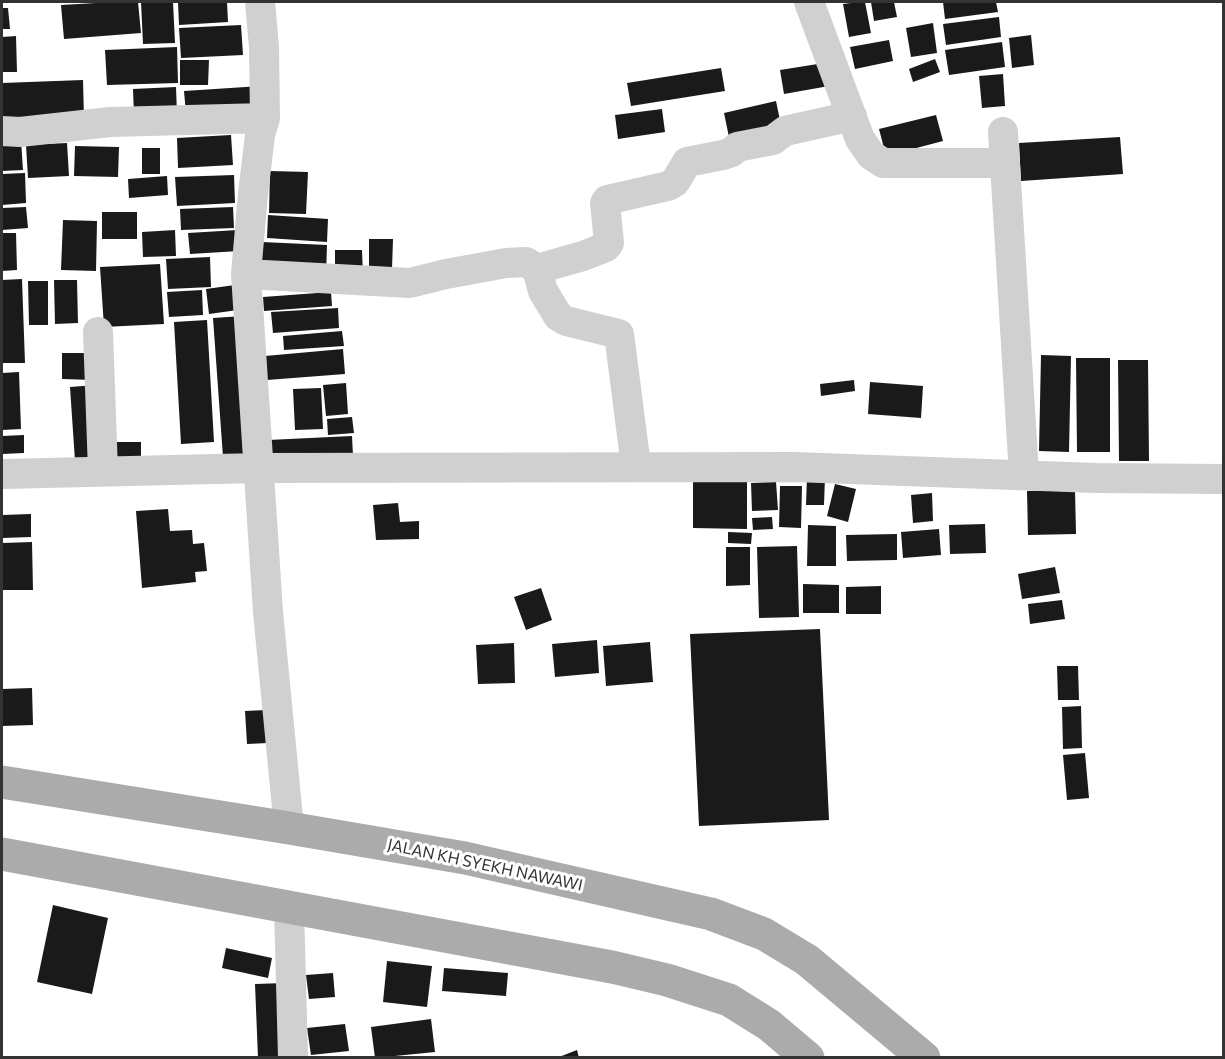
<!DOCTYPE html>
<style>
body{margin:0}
#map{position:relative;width:1225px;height:1059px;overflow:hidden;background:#fff;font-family:Commissioner,sans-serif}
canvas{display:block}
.frame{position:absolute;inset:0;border:3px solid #333;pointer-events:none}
</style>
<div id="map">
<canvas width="1225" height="1059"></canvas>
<div class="frame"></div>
</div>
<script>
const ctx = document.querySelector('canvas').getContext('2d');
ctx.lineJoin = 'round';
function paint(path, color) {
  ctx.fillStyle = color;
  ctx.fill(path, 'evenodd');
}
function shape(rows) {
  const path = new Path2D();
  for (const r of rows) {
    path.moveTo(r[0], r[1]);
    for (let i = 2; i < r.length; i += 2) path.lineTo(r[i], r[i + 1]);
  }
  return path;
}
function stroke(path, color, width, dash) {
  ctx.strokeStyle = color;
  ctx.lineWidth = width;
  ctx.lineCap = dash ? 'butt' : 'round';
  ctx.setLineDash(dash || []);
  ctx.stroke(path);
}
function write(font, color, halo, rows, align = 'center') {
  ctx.font = font + ' Commissioner,sans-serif';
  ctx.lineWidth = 6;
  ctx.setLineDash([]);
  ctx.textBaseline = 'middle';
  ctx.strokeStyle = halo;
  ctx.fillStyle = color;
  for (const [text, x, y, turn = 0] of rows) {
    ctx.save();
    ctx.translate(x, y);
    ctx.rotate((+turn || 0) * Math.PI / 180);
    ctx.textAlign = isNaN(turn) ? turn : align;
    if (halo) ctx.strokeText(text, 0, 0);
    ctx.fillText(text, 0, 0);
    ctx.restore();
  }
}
const building = shape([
 [113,2,138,2,141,33,64,39,61,5],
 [141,2,173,2,175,43,143,44],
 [178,2,227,2,228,22,179,25],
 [858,2,865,2,871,33,849,37,843,4],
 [871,2,894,2,897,17,874,21],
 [943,2,996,2,998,12,945,19],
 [2,8,8,8,10,29,2,29],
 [999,17,1001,37,946,45,943,24],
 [933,23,937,53,911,57,906,28],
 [241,25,243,55,181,58,179,28],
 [1031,35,1034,65,1012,68,1009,38],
 [16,36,17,72,2,72,2,37],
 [889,40,893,61,855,69,850,47],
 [1002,42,1005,67,949,75,945,50],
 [177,47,178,83,107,85,105,50],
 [935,59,940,72,913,82,909,69],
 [180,60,209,60,208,85,180,85],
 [824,63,829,86,784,94,780,70],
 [721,68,725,91,631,106,627,83],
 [1003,74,1005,106,982,108,979,76],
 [83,80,84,118,2,121,2,83],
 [261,86,262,109,186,114,184,91],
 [176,87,177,114,134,115,133,89],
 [776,101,782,130,730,142,724,113],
 [662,109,665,132,618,139,615,115],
 [936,115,943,141,886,156,879,129],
 [231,135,233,165,178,168,177,138],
 [1120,137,1123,174,1021,181,1019,143],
 [21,140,23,170,2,171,2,141],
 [67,143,69,176,28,178,26,145],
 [75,146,119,147,118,177,74,176],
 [142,148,160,148,160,174,142,174],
 [270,171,308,172,306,214,269,213],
 [25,173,26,203,2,205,2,174],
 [234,175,235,203,177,206,175,177],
 [167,176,168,195,129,198,128,179],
 [26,207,28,228,2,230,2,208],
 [233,207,234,228,181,230,180,209],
 [102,212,137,212,137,239,102,239],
 [268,215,328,219,327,242,267,238],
 [63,220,97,221,96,271,61,270],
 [175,230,176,256,143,257,142,232],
 [238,230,239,251,190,254,188,233],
 [2,233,16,233,17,270,2,271],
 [369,239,393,239,392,269,369,269],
 [262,242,327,245,326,275,260,271],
 [335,250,362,250,363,278,335,278],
 [210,257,211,287,168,289,166,259],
 [160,264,164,324,104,327,100,267],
 [22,279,25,363,2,363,2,280],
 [54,280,77,280,78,323,55,324],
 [28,281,48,281,48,325,29,325],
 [242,284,245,309,209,314,206,289],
 [202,290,203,315,169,317,167,292],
 [331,292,332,306,264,311,263,297],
 [338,308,339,328,273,333,271,312],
 [243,316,253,455,223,457,213,318],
 [207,320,214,442,181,444,174,322],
 [342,331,344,346,284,350,283,336],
 [343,349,345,374,267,380,265,356],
 [62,353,94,353,93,380,62,379],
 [1041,355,1071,356,1069,452,1039,451],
 [1076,358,1110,358,1110,452,1077,452],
 [1118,360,1148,360,1149,461,1119,461],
 [19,372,21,429,2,430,2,373],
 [854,380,855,391,821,396,820,384],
 [870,382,923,386,921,418,868,414],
 [346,383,348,414,326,416,323,385],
 [96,385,100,460,75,461,70,387],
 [321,388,323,429,295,430,293,389],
 [352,417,354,433,328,435,327,419],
 [24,435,24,453,2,454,2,436],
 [352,436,353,456,269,460,268,440],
 [115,442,141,442,141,464,115,464],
 [807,476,825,477,824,505,806,505],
 [693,478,747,478,747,529,693,528],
 [776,482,778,510,752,511,751,483],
 [835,484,856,489,848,522,827,516],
 [780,486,802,486,801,528,779,527],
 [1075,490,1076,534,1028,535,1027,491],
 [932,493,933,521,913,523,911,495],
 [398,503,400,522,419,521,419,539,376,540,373,505],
 [168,509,170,531,192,530,193,544,204,543,207,571,195,572,196,582,142,588,136,511],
 [31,514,31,537,2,538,2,515],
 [772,517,773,529,753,530,752,518],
 [985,524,986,553,950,554,949,525],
 [808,525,836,526,836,566,807,566],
 [939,529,941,555,903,558,901,532],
 [728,532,752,533,751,544,728,543],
 [897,534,897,560,847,561,846,535],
 [32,542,33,590,2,590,2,543],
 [797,546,799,617,759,618,757,547],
 [726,547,750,547,750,585,726,586],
 [1055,567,1060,593,1022,599,1018,574],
 [803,584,839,585,839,613,803,613],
 [881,586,881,614,846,614,846,587],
 [541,588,552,620,526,630,514,597],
 [1062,600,1065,619,1030,624,1028,604],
 [820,629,829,820,699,826,690,634],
 [597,640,599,673,555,677,552,644],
 [650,642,653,682,606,686,603,646],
 [514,643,515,683,478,684,476,645],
 [1057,666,1078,666,1079,700,1058,700],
 [32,688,33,725,2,726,2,689],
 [1081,706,1082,748,1063,749,1062,707],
 [266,710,268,743,247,744,245,711],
 [1085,753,1089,798,1067,800,1063,755],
 [53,905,108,918,92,994,37,982],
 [226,948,272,958,268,978,222,968],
 [387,961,432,966,427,1007,383,1002],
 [444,968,508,973,506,996,442,991],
 [333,973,335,997,309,999,306,975],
 [285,983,288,1058,258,1058,255,984],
 [431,1019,435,1052,375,1058,371,1027],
 [345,1024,349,1051,311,1055,307,1028],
 [577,1050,579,1058,559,1058,559,1057]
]);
const minor = shape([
 [260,2,264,47,265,118,260,135,253,194,246,274,268,612,289,828],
 [809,2,860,139,871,155,883,163,1005,163],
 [2,131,20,132,110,122,265,118],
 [1003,132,1024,475],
 [537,269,583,256,606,247,609,243,605,203,607,200,668,186,675,182,687,162,723,155,732,152,737,147,773,140,785,131,852,116],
 [246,274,410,283,446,274,506,263,526,262,537,269,543,291,558,316,566,321,619,334,636,466],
 [98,332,103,471],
 [2,474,259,468,794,467,1096,478,1224,479],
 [289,908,293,1058]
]);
const major = shape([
 [2,782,289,828,465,858,711,914,764,934,807,960,924,1058],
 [2,854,612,967,667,980,729,1000,769,1025,808,1058]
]);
const streetNames = [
 ["JALAN KH SYEKH NAWAWI",485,865,12]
];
paint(building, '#1a1a1a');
stroke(minor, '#d0d0d0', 30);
stroke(major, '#ababab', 33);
write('16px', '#333', '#fff', streetNames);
</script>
